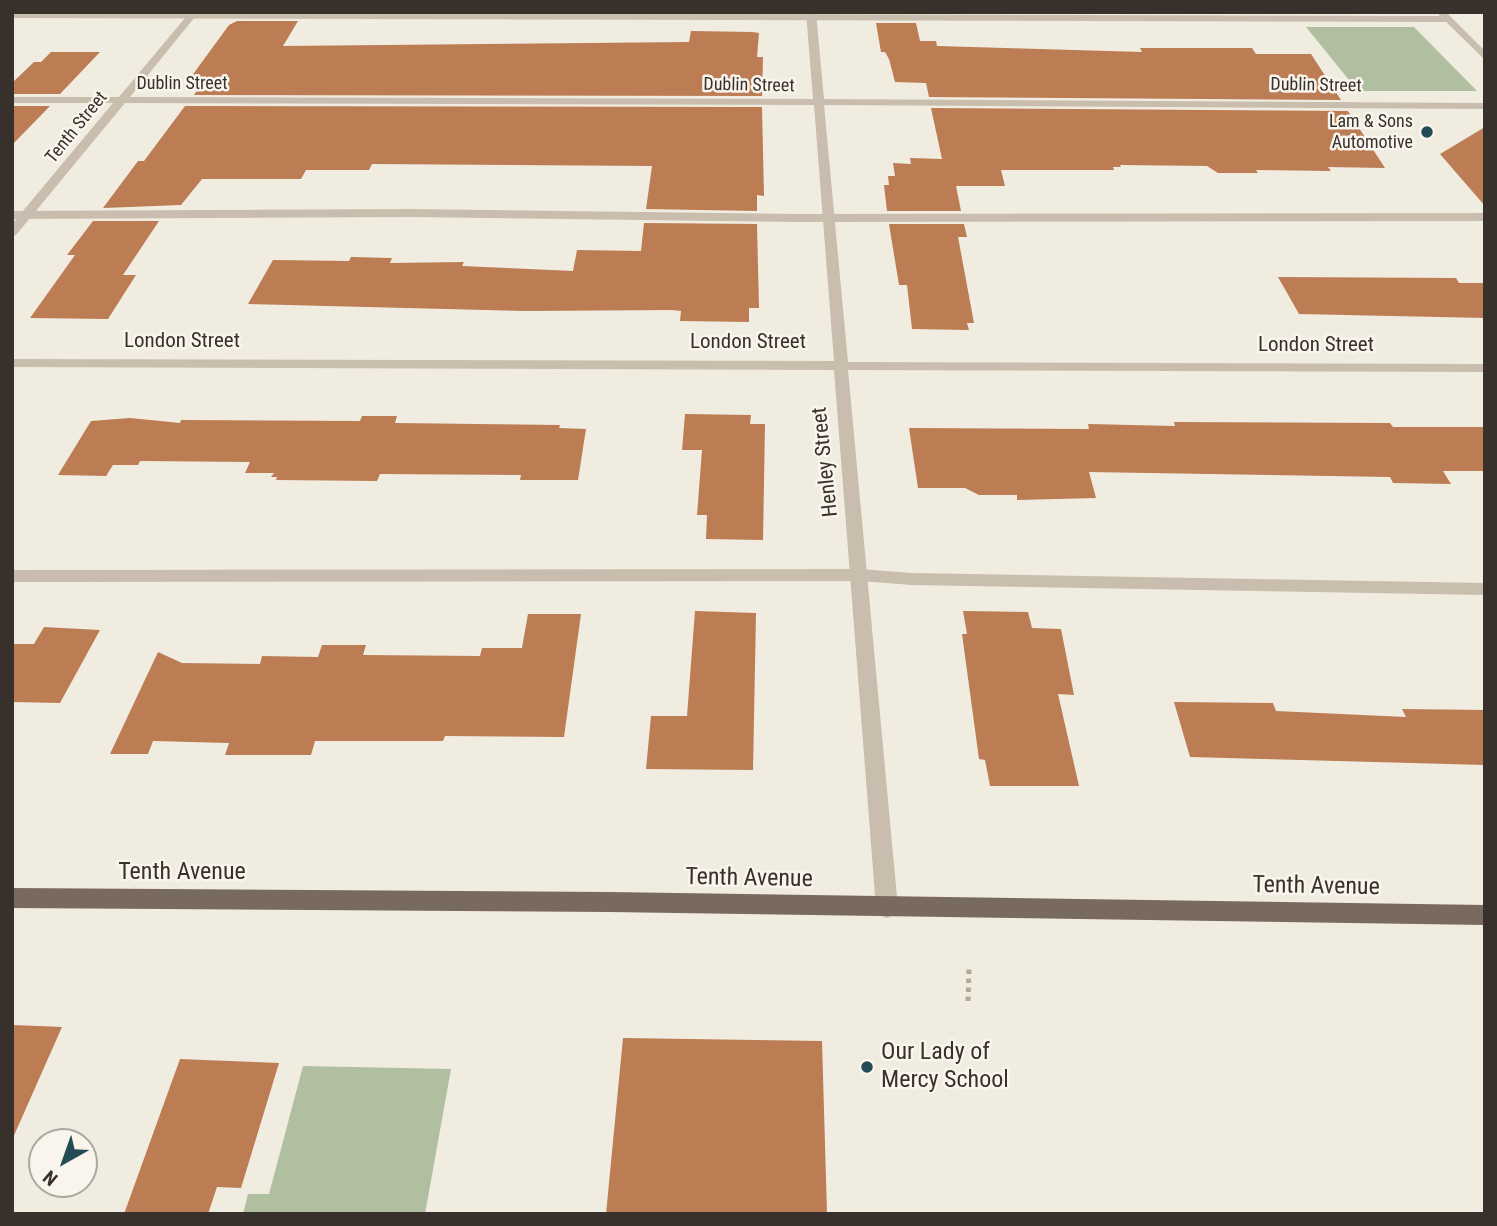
<!DOCTYPE html>
<style>
body{margin:0}
#map{position:relative;width:1497px;height:1226px;overflow:hidden;background:#f1ece0;font-family:"Roboto Condensed",sans-serif}
canvas{display:block}
.frame{position:absolute;inset:0;border:14px solid #38312b;pointer-events:none}
.north{position:absolute;left:28px;top:1128px;width:70px;height:70px;box-sizing:border-box;background:#f9f5ed;border:2px solid #aca79f;border-radius:50%;rotate:220deg;font-size:19px;font-weight:700;line-height:28px;text-align:center;color:#38312b}
.north::after{content:'';display:block;margin:auto;width:24px;height:32px;background:#244b56;clip-path:polygon(50% 0,100% 100%,50% 72%,0 100%)}
</style>
<div id="map">
<canvas width="1497" height="1226"></canvas>
<div class="frame"></div>
<div class="north">N</div>
</div>
<script>
const ctx = document.querySelector('canvas').getContext('2d');
ctx.lineJoin = 'round';
function paint(path, color) {
  ctx.fillStyle = color;
  ctx.fill(path, 'evenodd');
}
function shape(rows) {
  const path = new Path2D();
  for (const r of rows) {
    path.moveTo(r[0], r[1]);
    for (let i = 2; i < r.length; i += 2) path.lineTo(r[i], r[i + 1]);
  }
  return path;
}
function stroke(path, color, width, dash) {
  ctx.strokeStyle = color;
  ctx.lineWidth = width;
  ctx.lineCap = dash ? 'butt' : 'round';
  ctx.setLineDash(dash || []);
  ctx.stroke(path);
}
function write(font, color, halo, rows, align = 'center') {
  ctx.font = font + ' "Roboto Condensed",sans-serif';
  ctx.lineWidth = 5;
  ctx.setLineDash([]);
  ctx.textBaseline = 'middle';
  ctx.strokeStyle = halo;
  ctx.fillStyle = color;
  for (const [text, x, y, turn = 0] of rows) {
    ctx.save();
    ctx.translate(x, y);
    ctx.rotate((+turn || 0) * Math.PI / 180);
    ctx.textAlign = isNaN(turn) ? turn : align;
    if (halo) ctx.strokeText(text, 0, 0);
    ctx.fillText(text, 0, 0);
    ctx.restore();
  }
}
const green = shape([
 [1306,27,1414,27,1477,91,1358,91],
 [303,1066,451,1069,425,1214,243,1214,248,1194,269,1194]
]);
const building = shape([
 [237,21,298,21,283,46,689,42,691,31,752,32,759,33,757,57,763,57,762,96,194,95,202,83,190,83,195,77,191,77,229,25],
 [876,23,916,23,920,41,936,41,937,46,1142,52,1140,48,1252,48,1256,54,1311,54,1341,100,929,97,926,83,895,82,889,59,885,52,881,52],
 [51,52,100,52,60,94,12,94,12,83,34,62,41,62],
 [12,106,50,106,12,145],
 [185,106,762,107,764,196,757,195,757,211,646,209,652,166,372,164,369,170,306,170,301,179,202,179,181,205,103,208,138,161,144,161],
 [931,108,1348,111,1385,168,1328,167,1331,171,1256,170,1258,173,1218,173,1207,166,1120,165,1121,167,1113,167,1114,170,1001,170,1005,186,956,186,961,211,887,211,884,185,889,185,888,176,895,176,893,163,911,164,910,158,942,159],
 [1485,127,1485,206,1440,154],
 [93,221,159,221,123,275,136,275,108,319,30,318,75,255,67,255],
 [644,223,757,224,759,308,749,308,749,322,680,321,681,311,672,310,525,311,248,304,273,260,349,261,351,257,392,258,390,263,464,262,462,266,573,271,577,250,641,251],
 [889,224,964,224,967,237,958,237,974,323,967,323,969,330,912,329,907,285,899,285],
 [1278,277,1456,278,1459,283,1485,283,1485,318,1299,314],
 [685,414,751,415,750,424,765,424,763,540,706,539,707,515,697,515,702,450,682,450],
 [362,416,397,416,395,423,560,425,559,428,586,429,578,480,520,480,521,475,380,474,377,481,276,480,277,477,271,477,274,473,245,473,250,462,140,461,138,465,113,465,106,476,58,475,91,421,130,418,180,423,181,420,360,421],
 [1174,422,1390,423,1393,427,1485,427,1485,471,1443,471,1451,484,1393,483,1390,477,1089,472,1096,498,1017,500,1017,495,979,495,965,488,918,488,909,428,1089,429,1088,424,1175,426],
 [695,611,756,613,753,770,646,769,651,716,687,716],
 [963,611,1028,612,1032,628,1061,629,1074,695,1058,694,1079,786,990,786,985,760,979,759,962,634,967,634],
 [528,614,581,614,564,737,445,736,443,741,315,741,311,755,225,755,229,743,153,741,148,754,110,754,158,652,182,663,260,664,262,656,318,657,322,645,366,645,363,655,480,656,482,648,522,648],
 [44,627,100,630,60,703,12,702,12,644,34,644],
 [1174,702,1273,703,1276,711,1406,717,1402,709,1485,710,1485,765,1190,757],
 [12,1025,62,1027,12,1140],
 [623,1038,822,1041,827,1214,606,1214],
 [180,1059,279,1063,241,1188,217,1187,208,1214,124,1214]
]);
const path = shape([
 [968,1001,969,969]
]);
const service = shape([
 [12,12,1446,16,1451,19,1446,22,12,18,12,12],
 [410,209,796,214,1485,213,1485,221,796,222,410,217,12,219,12,211,410,209],
 [860,569,912,573,1485,583,1485,595,912,585,860,581,12,582,12,570,860,569]
]);
const minor = shape([
 [190,12,199,12,130,97,813,99,806,12,816,12,824,99,1485,103,1485,109,824,105,848,362,1485,364,1485,372,848,370,898,908,895,915,887,918,879,915,876,908,834,370,12,367,12,359,834,361,814,105,125,103,16,235,12,236,12,224,113,103,12,103,12,97,119,97,190,12]
]);
const tertiary = shape([
 [1436,12,1446,12,1485,51,1485,60,1436,12]
]);
const primary = shape([
 [12,888,609,892,1485,905,1485,925,609,912,12,908,12,888]
]);
const markers = [
 [1427,132,7,"#244b56"],
 [867,1067,7,"#244b56"]
];
const farStreetnames = [
 ["Dublin Street",182,84],
 ["Dublin Street",749,86,1],
 ["Dublin Street",1316,86,1],
 ["Tenth Street",77,128,-51]
];
const farPoinames = [
 ["Lam & Sons",1413,122],
 ["Automotive",1413,143]
];
const streetNames = [
 ["London Street",182,342],
 ["London Street",748,343],
 ["London Street",1316,346],
 ["Henley Street",826,462,-96]
];
const nearStreetnames = [
 ["Tenth Avenue",182,873],
 ["Tenth Avenue",749,879,1],
 ["Tenth Avenue",1316,887,1]
];
const nearPoinames = [
 ["Our Lady of",881,1053],
 ["Mercy School",881,1081]
];
paint(green, '#b1bfa1');
paint(building, '#bc7c54');
stroke(path, '#b5a897', 5, [4.5, 4.5]);
paint(service, '#c9bead');
paint(minor, '#c9bead');
paint(tertiary, '#c9bead');
paint(primary, '#786a5d');
for (const [x, y, r, color] of markers) {
  const dot = new Path2D();
  dot.arc(x, y, r, 0, 2 * Math.PI);
  ctx.fillStyle = color;
  ctx.fill(dot);
  stroke(dot, '#f9f5ed', 2.5);
}
write('18px', '#38312b', '#f9f5ed', farStreetnames);
write('18px', '#38312b', '#f9f5ed', farPoinames, 'right');
write('21px', '#38312b', '#f9f5ed', streetNames);
write('24px', '#38312b', '#f9f5ed', nearStreetnames);
write('24px', '#38312b', '#f9f5ed', nearPoinames, 'left');
</script>
